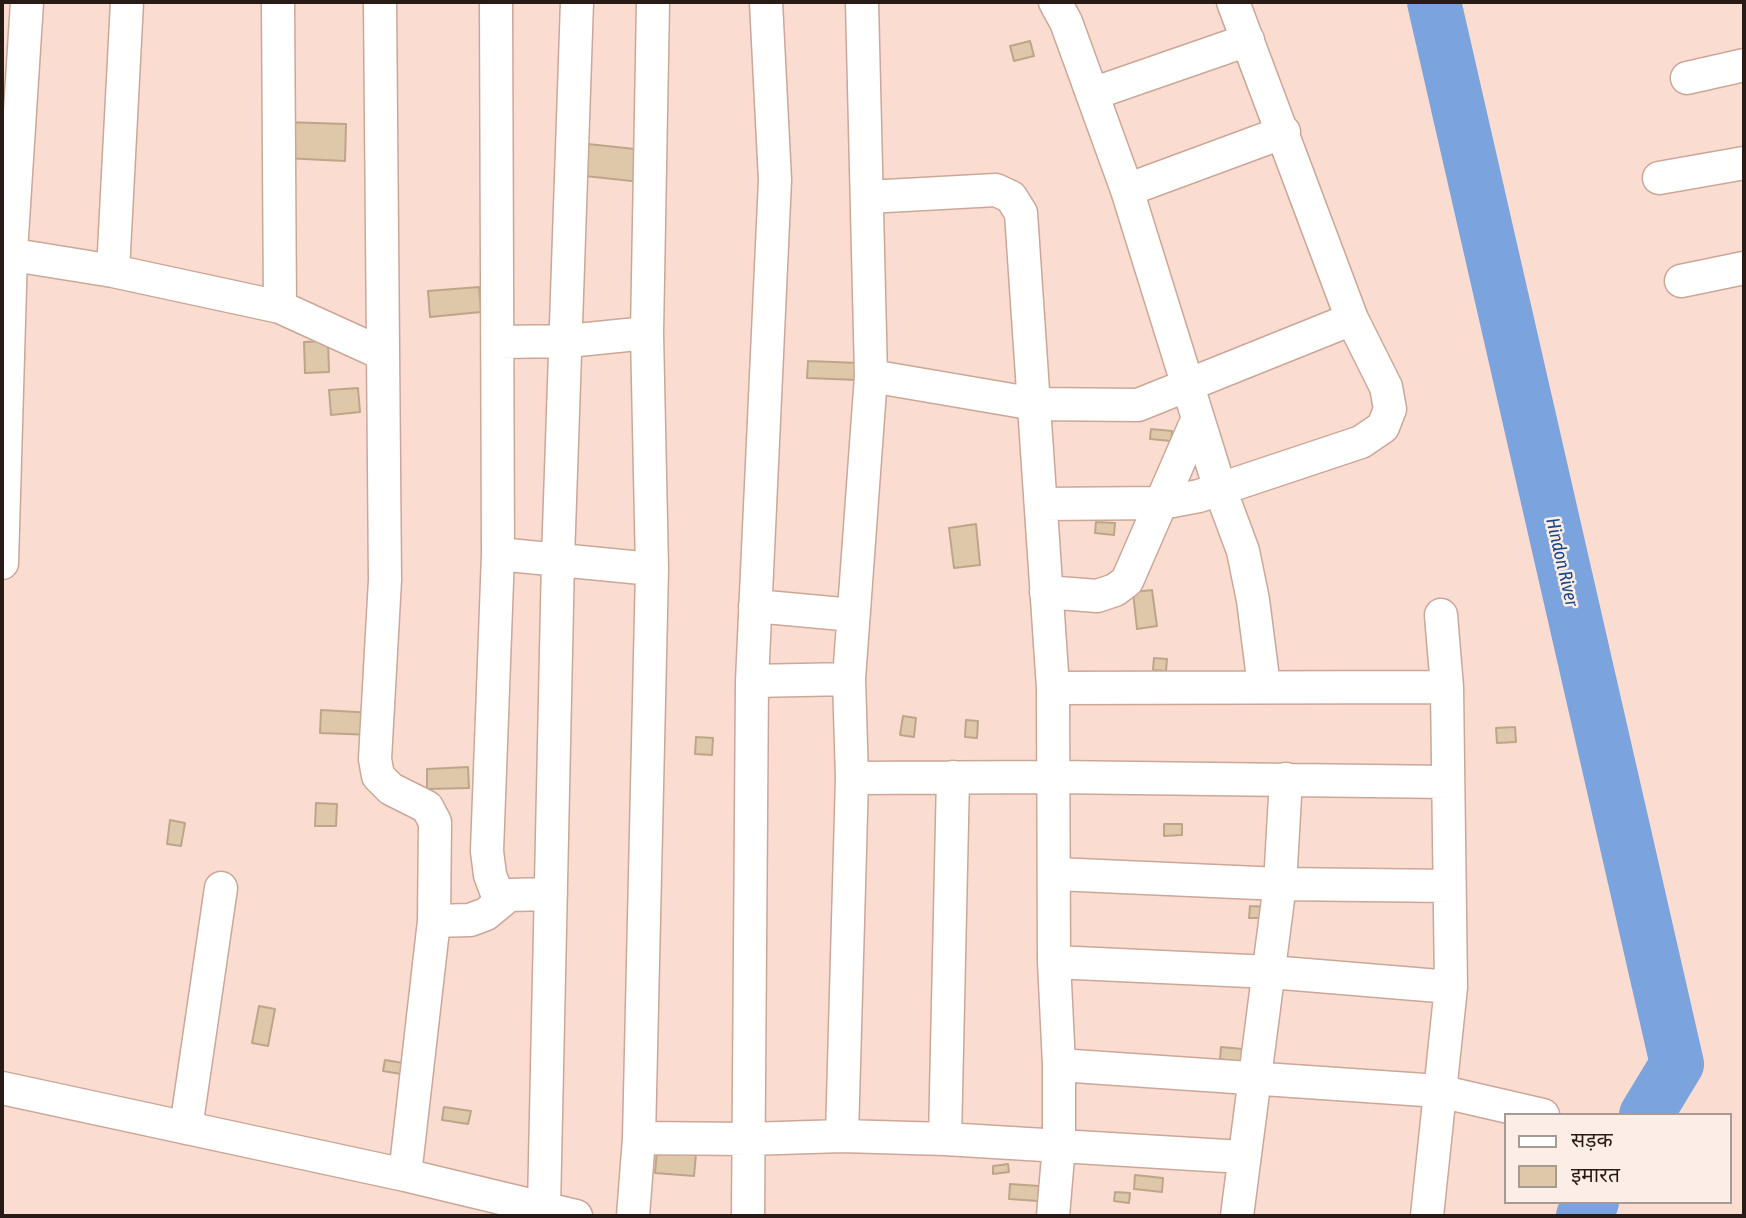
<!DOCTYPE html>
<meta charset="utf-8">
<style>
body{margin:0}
#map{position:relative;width:1746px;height:1218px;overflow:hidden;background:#fbdcd0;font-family:"Asap Condensed","Noto Sans Devanagari",sans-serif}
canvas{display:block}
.frame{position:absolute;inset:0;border:4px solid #281a15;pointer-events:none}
.legend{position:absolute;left:1504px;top:1113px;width:228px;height:91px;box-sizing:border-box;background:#fdede7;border:2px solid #a89993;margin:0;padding:9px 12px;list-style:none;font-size:21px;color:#281a15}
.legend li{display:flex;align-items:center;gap:14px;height:35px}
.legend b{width:35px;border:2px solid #a89993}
</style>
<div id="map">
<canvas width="1746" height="1218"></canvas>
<div class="frame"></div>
<ul class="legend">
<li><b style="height:9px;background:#fff"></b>सड़क</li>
<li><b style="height:19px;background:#dfc8aa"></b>इमारत</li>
</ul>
</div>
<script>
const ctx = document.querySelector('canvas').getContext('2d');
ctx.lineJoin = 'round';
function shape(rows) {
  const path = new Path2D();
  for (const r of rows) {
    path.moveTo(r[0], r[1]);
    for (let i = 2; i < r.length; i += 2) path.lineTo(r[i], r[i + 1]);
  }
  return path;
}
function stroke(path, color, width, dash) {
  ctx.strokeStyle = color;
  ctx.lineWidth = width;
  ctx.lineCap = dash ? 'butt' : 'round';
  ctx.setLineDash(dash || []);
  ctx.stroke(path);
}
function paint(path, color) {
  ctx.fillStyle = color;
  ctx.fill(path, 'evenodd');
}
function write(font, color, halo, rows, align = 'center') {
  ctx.font = font + ' "Asap Condensed",sans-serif';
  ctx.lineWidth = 5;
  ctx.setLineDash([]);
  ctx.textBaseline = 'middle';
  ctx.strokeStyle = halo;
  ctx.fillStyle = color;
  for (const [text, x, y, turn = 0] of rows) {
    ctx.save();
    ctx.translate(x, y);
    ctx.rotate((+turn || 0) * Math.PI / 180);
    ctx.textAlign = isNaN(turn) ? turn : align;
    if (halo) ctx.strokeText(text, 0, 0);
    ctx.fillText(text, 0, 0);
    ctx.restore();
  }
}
const river = shape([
 [1434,2,1677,1064,1646,1115],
 [1583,1216,1592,1202]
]);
const building = shape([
 [1030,41,1034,56,1014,61,1010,46,1030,41],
 [284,122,346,124,345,161,283,158,284,122],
 [588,144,644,150,641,182,585,176,588,144],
 [479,287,481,312,430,317,428,291,479,287],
 [328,341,329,372,305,373,304,342,328,341],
 [808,361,858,363,857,380,807,378,808,361],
 [358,388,360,412,331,415,329,390,358,388],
 [1151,429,1172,431,1171,441,1150,439,1151,429],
 [1096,522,1115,523,1114,535,1095,533,1096,522],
 [976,524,980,565,954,568,949,528,976,524],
 [1152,590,1157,626,1137,629,1133,592,1152,590],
 [1154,658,1167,659,1166,671,1153,670,1154,658],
 [321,710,374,713,373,735,320,733,321,710],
 [903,716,916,718,914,737,900,735,903,716],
 [966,720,978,721,977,738,965,737,966,720],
 [1515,727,1516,742,1497,743,1496,728,1515,727],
 [696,737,713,738,712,755,695,754,696,737],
 [468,767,469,788,427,789,427,769,468,767],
 [316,803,337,804,336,826,315,826,316,803],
 [170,820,185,823,181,846,167,844,170,820],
 [1164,824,1182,824,1182,835,1164,836,1164,824],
 [1250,906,1267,907,1267,918,1249,918,1250,906],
 [259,1006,275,1009,268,1046,252,1043,259,1006],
 [1221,1047,1243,1049,1242,1062,1220,1059,1221,1047],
 [385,1060,403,1063,401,1074,383,1071,385,1060],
 [444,1107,471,1111,468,1124,442,1120,444,1107],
 [657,1150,696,1154,694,1176,655,1173,657,1150],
 [1008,1164,1009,1172,993,1174,993,1166,1008,1164],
 [1135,1175,1163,1178,1162,1192,1134,1189,1135,1175],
 [1010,1184,1039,1186,1038,1201,1009,1199,1010,1184],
 [1115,1192,1130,1193,1129,1203,1114,1201,1115,1192]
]);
const minor = shape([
 [278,2,280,307],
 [380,2,385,580,375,759,378,776,391,789,427,807,435,822,434,921,405,1175],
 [496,2,498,554,487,851,490,875,500,902],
 [653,2,647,333,652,569,639,1138,749,1139,842,1136,945,1139,1242,1157],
 [1055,2,1066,22,1127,190,1220,489,1243,551,1253,600,1264,686],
 [1687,78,1744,65],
 [1092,94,1248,40],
 [1659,178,1744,163],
 [1127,190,1284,132],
 [868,197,996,190,1011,197,1021,213,1053,688,1054,962,1059,1065,1059,1145,1053,1216],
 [2,253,113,271,280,307,383,354],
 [113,271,127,2],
 [1681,281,1744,268],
 [499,342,568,341,647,333],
 [871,376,1035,404,1138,405,1352,319],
 [1042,504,1162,503,1199,496,1361,442,1383,427,1390,409,1386,387,1352,319,1233,2],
 [498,554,652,569],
 [2,563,11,252,27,2],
 [1046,592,1097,596,1115,590,1127,581,1198,418],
 [755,606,853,615],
 [752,681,849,679],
 [1053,688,1447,687],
 [852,778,1055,777,1448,782],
 [1056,874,1280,884,1449,886],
 [434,921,470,920,486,914,509,895,551,894],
 [1054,962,1270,972,1451,987],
 [1059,1065,1439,1091,1543,1115],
 [2,1088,405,1175,576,1216],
 [186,1128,221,888],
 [842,1136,852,778,849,679,871,376,862,2],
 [945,1139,953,777],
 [544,1207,558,559,577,2],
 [633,1216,639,1138],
 [748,1216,752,681,775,180,766,2],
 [1237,1216,1280,884,1286,779],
 [1427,1216,1451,987,1447,687,1441,615]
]);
const waterNames = [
 ["Hindon River",1562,562,77]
];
stroke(river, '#7ba3dd', 54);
paint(building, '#dfc8aa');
stroke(building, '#bca689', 2);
stroke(minor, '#cba798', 35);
stroke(minor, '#fff', 32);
write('italic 19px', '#16478c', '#fdede7', waterNames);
</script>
